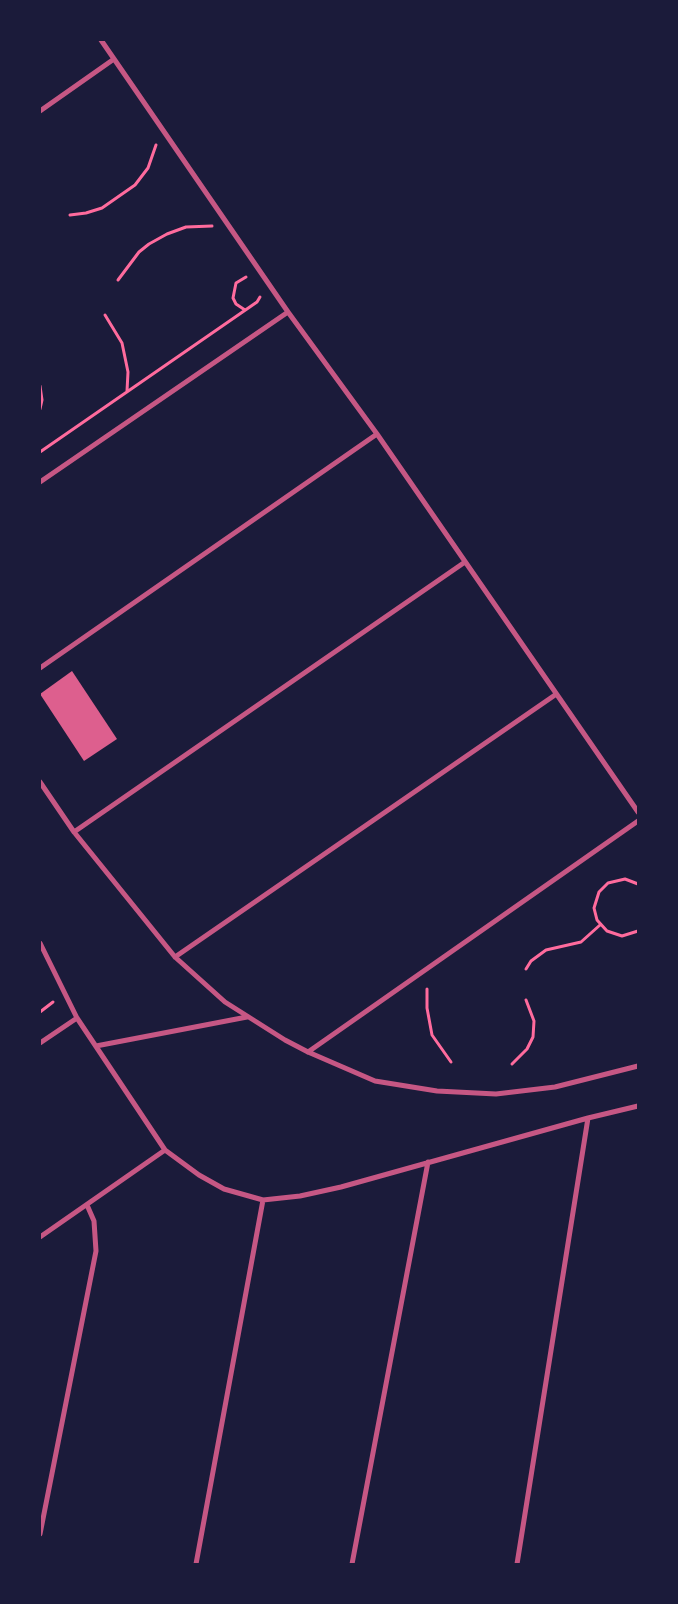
<!DOCTYPE html>
<style>
body{margin:0}
#map{position:relative;width:678px;height:1604px;overflow:hidden;background:#1b1b3a;font-family:Raleway,sans-serif}
canvas{display:block}
.frame{position:absolute;inset:0;border:41px solid #1b1b3a;pointer-events:none}
</style>
<div id="map">
<canvas width="678" height="1604"></canvas>
<div class="frame"></div>
</div>
<script>
const ctx = document.querySelector('canvas').getContext('2d');
ctx.lineJoin = 'round';
function paint(path, color) {
  ctx.fillStyle = color;
  ctx.fill(path, 'evenodd');
}
function shape(rows) {
  const path = new Path2D();
  for (const r of rows) {
    path.moveTo(r[0], r[1]);
    for (let i = 2; i < r.length; i += 2) path.lineTo(r[i], r[i + 1]);
  }
  return path;
}
function stroke(path, color, width, dash) {
  ctx.strokeStyle = color;
  ctx.lineWidth = width;
  ctx.lineCap = dash ? 'butt' : 'round';
  ctx.setLineDash(dash || []);
  ctx.stroke(path);
}
const building = shape([
 [72,671,117,739,84,761,40,694]
]);
const path = shape([
 [70,215,86,213,102,208,135,185,148,168,156,145],
 [118,280,139,252,149,244,167,234,186,227,212,226],
 [245,310,236,304,233,298,236,283,246,277],
 [105,315,122,343,128,372,127,391],
 [40,386,42,400,40,409],
 [40,452,257,302,260,297],
 [638,884,625,879,608,883,599,892,594,908,597,920,607,931,622,936,638,931],
 [526,969,531,961,546,950,581,942,600,925],
 [427,989,427,1008,432,1035,451,1062],
 [40,1012,53,1002],
 [512,1064,527,1049,533,1037,534,1021,526,1000]
]);
const minor = shape([
 [101,40,288,312,377,434,638,812],
 [40,111,114,59],
 [40,482,288,312],
 [40,668,377,434],
 [40,782,74,832,175,957,225,1002,285,1040,308,1052,375,1081,437,1091,496,1094,555,1087,638,1066],
 [74,832,465,562],
 [40,943,77,1018,165,1150,199,1175,224,1189,263,1200,300,1196,341,1187,588,1118,638,1106],
 [175,957,555,695],
 [40,1043,77,1018],
 [96,1046,247,1017],
 [308,1052,638,821],
 [40,1237,165,1150],
 [40,1534,96,1251,94,1221,87,1205],
 [196,1564,263,1200],
 [352,1564,428,1162],
 [517,1564,588,1118]
]);
paint(building, '#dd5f8e');
stroke(path, '#ff6b9d', 3);
stroke(minor, '#c65784', 5);
</script>
